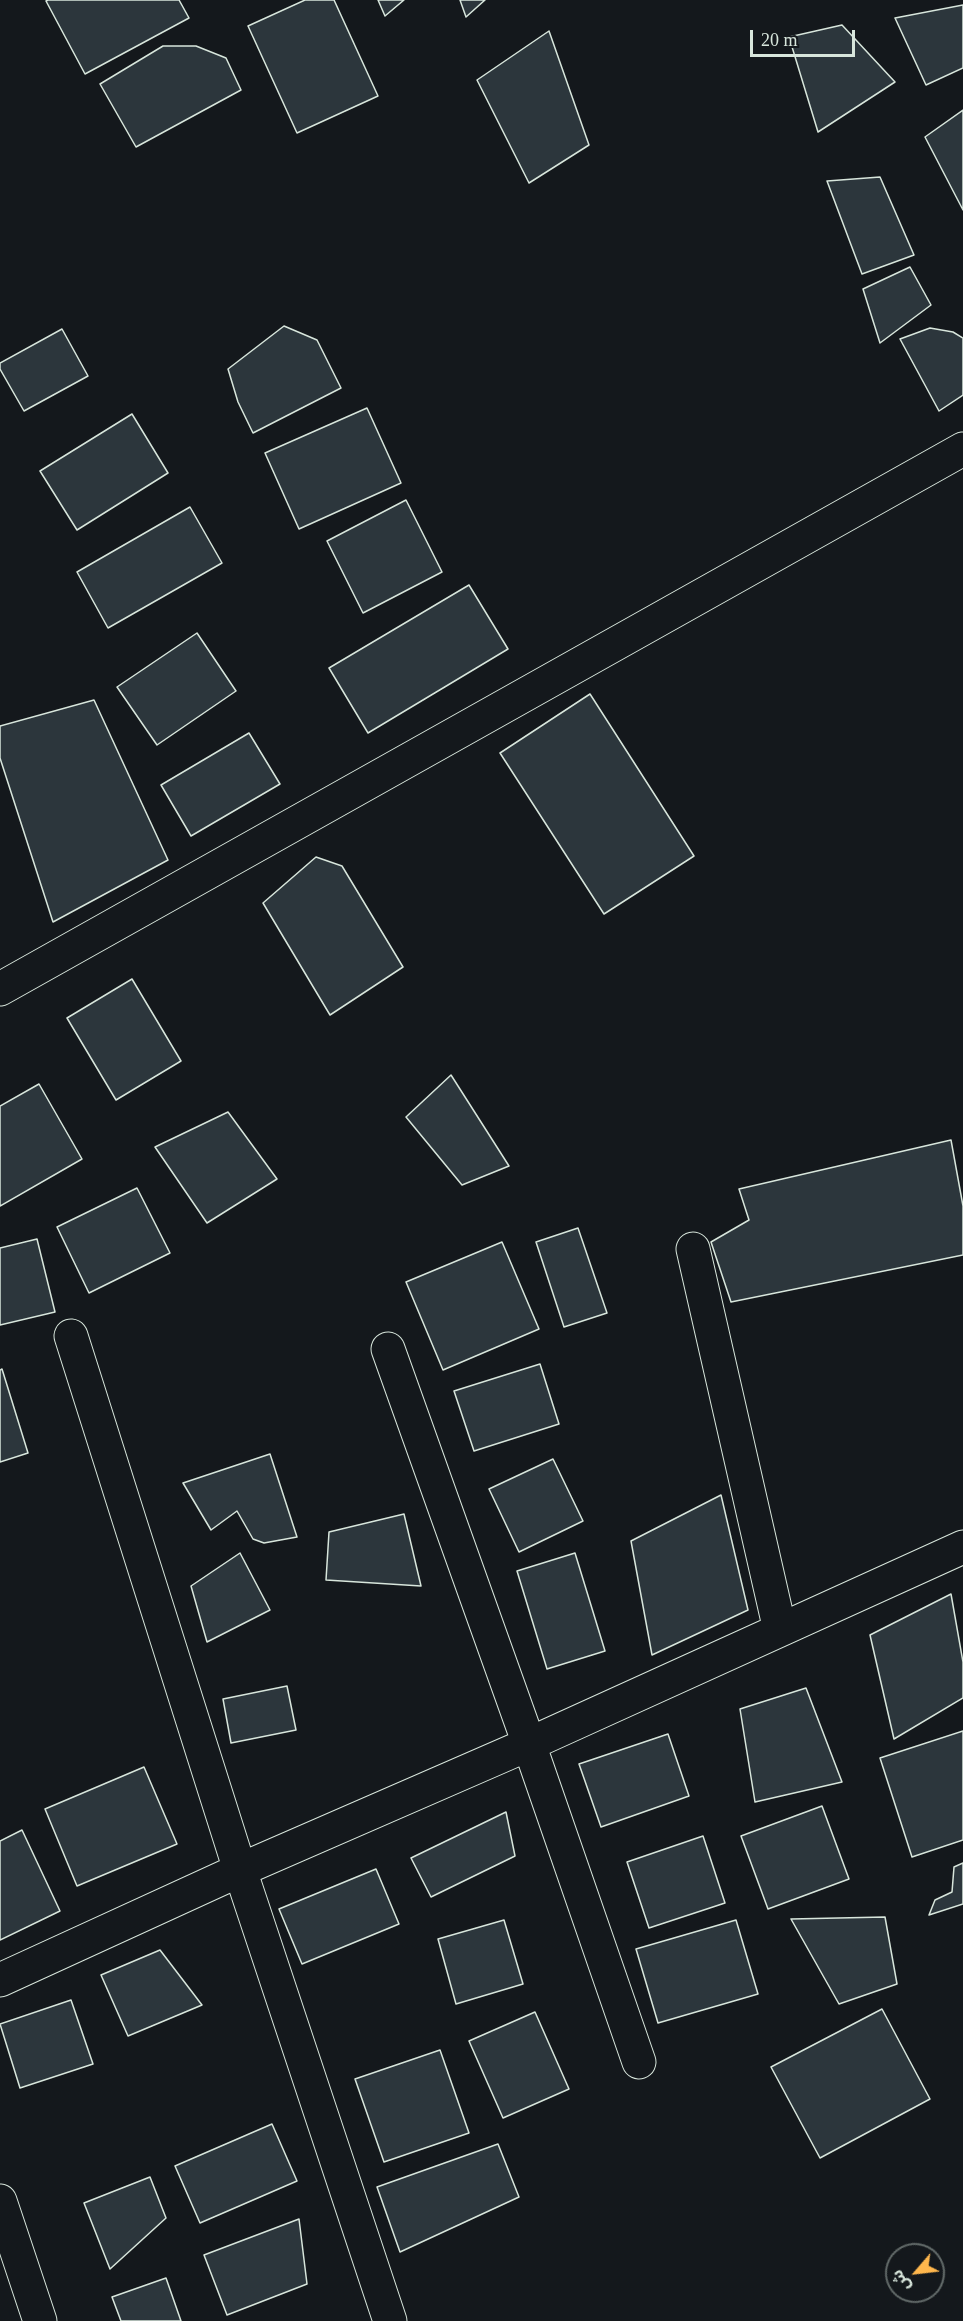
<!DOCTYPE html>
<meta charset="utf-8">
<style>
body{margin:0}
#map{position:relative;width:963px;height:2321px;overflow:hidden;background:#14181c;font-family:"Times New Roman","Noto Sans Arabic",serif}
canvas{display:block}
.north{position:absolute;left:885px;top:2243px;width:60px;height:60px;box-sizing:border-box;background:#14181c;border:2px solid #626a69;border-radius:50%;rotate:242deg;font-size:16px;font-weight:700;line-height:24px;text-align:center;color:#d8e6dc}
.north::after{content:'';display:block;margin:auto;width:21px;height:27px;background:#ffb74d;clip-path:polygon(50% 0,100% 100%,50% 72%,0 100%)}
.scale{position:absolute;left:750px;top:30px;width:105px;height:27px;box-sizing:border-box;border:3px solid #d8e6dc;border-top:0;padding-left:8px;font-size:18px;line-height:21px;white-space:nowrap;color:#d8e6dc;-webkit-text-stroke:4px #14181c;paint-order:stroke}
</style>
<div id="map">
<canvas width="963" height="2321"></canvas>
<div class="north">ش</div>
<div class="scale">20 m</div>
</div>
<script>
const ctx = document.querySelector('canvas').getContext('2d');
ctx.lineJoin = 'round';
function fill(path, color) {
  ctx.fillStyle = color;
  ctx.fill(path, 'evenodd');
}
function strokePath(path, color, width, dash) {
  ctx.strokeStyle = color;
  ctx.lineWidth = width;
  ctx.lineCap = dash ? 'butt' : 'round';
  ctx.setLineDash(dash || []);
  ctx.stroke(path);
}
const building = new Path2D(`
 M 48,0 L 179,0 L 189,18 L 85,74 L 46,1 Z
 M 305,0 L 334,0 L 378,96 L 297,133 L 248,26 Z
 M 378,0 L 404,0 L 385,16 Z
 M 460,0 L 485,0 L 466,17 Z
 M 963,5 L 963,68 L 926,85 L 895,18 Z
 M 842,25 L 895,82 L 818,132 L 789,37 Z
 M 549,31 L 589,145 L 529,183 L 477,80 Z
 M 163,46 L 196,46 L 226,58 L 241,90 L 136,147 L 100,84 Z
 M 963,110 L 963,210 L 925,137 Z
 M 880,177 L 914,255 L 862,274 L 827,181 Z
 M 910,267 L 931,305 L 880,343 L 863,289 Z
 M 284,326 L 317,340 L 341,388 L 253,433 L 238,402 L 228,369 Z
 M 930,328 L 953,332 L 963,338 L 963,395 L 939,411 L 900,339 Z
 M 62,329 L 88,376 L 24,411 L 0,369 L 0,363 Z
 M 367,408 L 401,483 L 299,529 L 265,453 Z
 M 132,414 L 168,473 L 77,530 L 40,471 Z
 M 406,500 L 442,572 L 363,613 L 327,541 Z
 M 190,507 L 222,563 L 108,628 L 77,572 Z
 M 469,585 L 508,649 L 368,733 L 329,668 Z
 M 197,633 L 236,691 L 157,745 L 117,687 Z
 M 590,694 L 694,856 L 604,914 L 500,753 Z
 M 94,700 L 168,860 L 53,922 L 0,758 L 0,726 Z
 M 249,733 L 280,784 L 191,836 L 161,785 Z
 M 316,857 L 342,866 L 403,967 L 330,1015 L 263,903 Z
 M 132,979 L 181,1061 L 116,1100 L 67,1018 Z
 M 451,1075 L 509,1166 L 462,1185 L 406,1117 Z
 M 39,1084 L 82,1159 L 0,1206 L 0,1106 Z
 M 228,1112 L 277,1179 L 207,1223 L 155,1147 Z
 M 951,1140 L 963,1206 L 963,1255 L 731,1302 L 711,1242 L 749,1220 L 739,1189 Z
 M 137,1188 L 170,1253 L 89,1293 L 57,1227 Z
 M 578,1228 L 607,1313 L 564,1327 L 536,1242 Z
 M 37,1239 L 55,1312 L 0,1325 L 0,1248 Z
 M 502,1242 L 539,1329 L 443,1370 L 406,1282 Z
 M 540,1364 L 559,1424 L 474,1451 L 454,1391 Z
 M 2,1369 L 28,1453 L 0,1462 L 0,1370 Z
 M 270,1454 L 297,1537 L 264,1543 L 253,1539 L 237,1511 L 211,1530 L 183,1483 Z
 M 553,1459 L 583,1521 L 519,1552 L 489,1489 Z
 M 721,1495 L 748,1610 L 652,1655 L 631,1541 Z
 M 404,1514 L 421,1586 L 326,1580 L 329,1532 Z
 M 240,1553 L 270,1610 L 207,1642 L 191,1586 Z
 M 575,1553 L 605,1651 L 547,1669 L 517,1571 Z
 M 951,1594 L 963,1662 L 963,1698 L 894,1739 L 870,1635 Z
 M 287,1686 L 296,1730 L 231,1743 L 223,1699 Z
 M 806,1688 L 842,1782 L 755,1802 L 740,1709 Z
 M 963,1731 L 963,1840 L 912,1857 L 880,1758 Z
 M 668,1734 L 689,1796 L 601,1827 L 579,1764 Z
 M 144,1767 L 177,1844 L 77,1886 L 45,1809 Z
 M 822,1806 L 849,1879 L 768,1909 L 741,1836 Z
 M 506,1812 L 515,1856 L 431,1897 L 411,1858 Z
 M 22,1830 L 60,1911 L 0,1940 L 0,1841 Z
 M 703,1836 L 725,1903 L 649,1928 L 627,1862 Z
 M 963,1863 L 963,1904 L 929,1915 L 935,1900 L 952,1892 L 954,1867 Z
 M 376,1869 L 399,1924 L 302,1964 L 279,1909 Z
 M 885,1917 L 897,1984 L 839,2004 L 791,1919 Z
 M 504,1920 L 523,1984 L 456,2004 L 438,1939 Z
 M 736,1920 L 758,1994 L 658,2023 L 636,1949 Z
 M 160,1950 L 202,2005 L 128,2036 L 101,1975 Z
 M 71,2000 L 93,2064 L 20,2088 L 0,2024 Z
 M 882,2009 L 930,2099 L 820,2158 L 771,2067 Z
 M 535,2012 L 569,2089 L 503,2118 L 469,2041 Z
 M 440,2050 L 469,2133 L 384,2162 L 355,2079 Z
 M 272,2124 L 297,2181 L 200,2223 L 175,2166 Z
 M 498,2144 L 519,2197 L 400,2252 L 377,2187 Z
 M 150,2177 L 166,2218 L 110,2269 L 84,2203 Z
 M 299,2219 L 307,2284 L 227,2315 L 204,2255 Z
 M 166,2278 L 181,2321 L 121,2321 L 112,2297 Z`);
fill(building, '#2c363c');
strokePath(building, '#d8e6dc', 1.5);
const minor = new Path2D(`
 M 0,989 L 963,449
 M 693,1249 L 780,1630
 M 71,1336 L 240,1870 L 390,2321
 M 388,1349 L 529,1744 L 639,2062
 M 0,1980 L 240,1870 L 529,1744 L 963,1547
 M 0,2201 L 40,2321`);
strokePath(minor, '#d8e6dc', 35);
strokePath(minor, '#14181c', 33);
</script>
